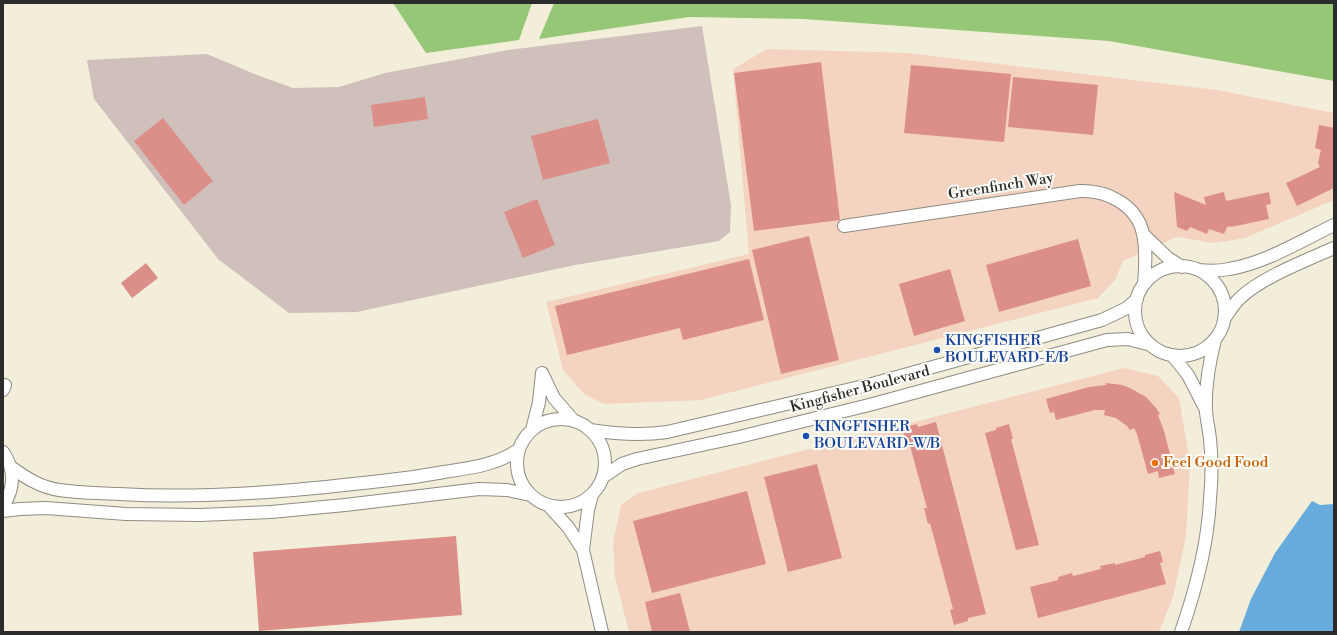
<!DOCTYPE html>
<style>
body{margin:0}
#map{position:relative;width:1337px;height:635px;overflow:hidden;background:#f3eeda;font-family:"Libre Bodoni",serif}
canvas{display:block}
.frame{position:absolute;inset:0;border:4px solid #2b2b2b;pointer-events:none}
</style>
<div id="map">
<canvas width="1337" height="635"></canvas>
<div class="frame"></div>
</div>
<script>
const ctx = document.querySelector('canvas').getContext('2d');
ctx.lineJoin = 'round';
function fill(path, color) {
  ctx.fillStyle = color;
  ctx.fill(path, 'evenodd');
}
function strokePath(path, color, width, dash) {
  ctx.strokeStyle = color;
  ctx.lineWidth = width;
  ctx.lineCap = dash ? 'butt' : 'round';
  ctx.setLineDash(dash || []);
  ctx.stroke(path);
}
function label(font, color, halo, rows, align = 'center') {
  ctx.font = font + ' "Libre Bodoni",serif';
  ctx.lineWidth = 4;
  ctx.setLineDash([]);
  ctx.textBaseline = 'middle';
  ctx.strokeStyle = halo;
  ctx.fillStyle = color;
  for (const [text, x, y, turn = 0] of rows) {
    ctx.save();
    ctx.translate(x, y);
    ctx.rotate((+turn || 0) * Math.PI / 180);
    ctx.textAlign = isNaN(turn) ? turn : align;
    if (halo) ctx.strokeText(text, 0, 0);
    ctx.fillText(text, 0, 0);
    ctx.restore();
  }
}
fill(new Path2D(`
 M 767,49 L 908,53 L 1217,90 L 1334,113 L 1334,200 L 1245,238 L 1214,243 L 1177,237 L 1123,261 L 1115,280 L 1098,298 L 701,400 L 604,404 L 584,394 L 563,370 L 546,302 L 749,254 L 733,69 Z
 M 1124,368 L 1158,376 L 1179,398 L 1190,463 L 1186,536 L 1173,597 L 1159,632 L 629,632 L 615,577 L 613,542 L 621,505 L 638,493 Z`), '#f4d3c1');
fill(new Path2D(`
 M 702,26 L 731,205 L 730,232 L 719,241 L 575,265 L 357,312 L 289,313 L 218,259 L 94,99 L 87,60 L 207,54 L 257,75 L 293,88 L 339,87 L 385,73 L 508,50 Z`), '#d0c0bc');
fill(new Path2D(`
 M 393,3 L 532,3 L 519,40 L 426,53 Z
 M 554,3 L 1334,3 L 1334,81 L 1109,41 L 804,19 L 689,17 L 539,39 Z`), '#96c777');
fill(new Path2D(`
 M 1312,501 L 1320,505 L 1334,504 L 1334,632 L 1239,632 L 1251,599 L 1275,553 Z`), '#67abdc');
fill(new Path2D(`
 M 821,62 L 840,220 L 754,231 L 734,73 Z
 M 911,65 L 1011,74 L 1004,142 L 904,133 Z
 M 1013,77 L 1098,85 L 1093,135 L 1008,127 Z
 M 425,97 L 428,119 L 374,127 L 371,105 Z
 M 163,118 L 213,181 L 184,205 L 134,141 Z
 M 598,119 L 610,163 L 543,180 L 531,136 Z
 M 1319,125 L 1334,128 L 1334,188 L 1297,206 L 1286,183 L 1320,167 L 1318,163 L 1321,150 L 1315,148 Z
 M 1174,192 L 1206,205 L 1204,197 L 1224,192 L 1226,201 L 1269,192 L 1271,204 L 1266,205 L 1269,219 L 1231,227 L 1231,226 L 1227,227 L 1224,234 L 1209,229 L 1207,234 L 1190,227 L 1187,231 L 1177,227 Z
 M 537,199 L 555,245 L 523,258 L 504,212 Z
 M 809,236 L 839,360 L 781,374 L 752,250 Z
 M 1078,239 L 1091,286 L 999,312 L 986,265 Z
 M 749,259 L 764,320 L 683,340 L 680,328 L 567,355 L 555,306 Z
 M 146,263 L 158,278 L 132,298 L 121,283 Z
 M 950,269 L 965,321 L 914,336 L 899,284 Z
 M 1106,383 L 1122,385 L 1130,388 L 1146,397 L 1156,408 L 1160,414 L 1158,415 L 1164,431 L 1175,474 L 1159,478 L 1158,471 L 1148,474 L 1137,434 L 1134,428 L 1130,430 L 1127,426 L 1116,418 L 1104,415 L 1105,410 L 1095,410 L 1056,420 L 1054,412 L 1050,413 L 1046,399 L 1089,387 L 1106,385 Z
 M 936,422 L 986,614 L 968,618 L 968,621 L 954,625 L 950,610 L 953,609 L 930,523 L 928,524 L 924,508 L 927,508 L 909,442 L 906,443 L 902,428 L 917,424 L 918,427 Z
 M 1009,424 L 1013,439 L 1011,439 L 1039,545 L 1016,550 L 985,433 L 996,430 L 996,428 Z
 M 817,464 L 842,558 L 788,572 L 764,477 Z
 M 747,491 L 766,564 L 652,593 L 633,521 Z
 M 456,536 L 462,615 L 259,631 L 253,552 Z
 M 1160,551 L 1163,562 L 1160,563 L 1166,584 L 1038,618 L 1030,587 L 1058,580 L 1058,577 L 1072,573 L 1073,576 L 1101,569 L 1100,566 L 1115,563 L 1115,565 L 1145,557 L 1145,555 Z
 M 680,593 L 690,632 L 652,632 L 645,602 Z`), '#dc8e88');
const street = new Path2D(`
 M 844,226 L 1080,191 C 1107,190 1137,205 1143,234 C 1147,250 1145,268 1144,284
 M 1143,234 L 1168,258 L 1182,267
 M1135 311a45 45 0 1 1 90 0a45 45 0 1 1-90 0Z
 M 1199,270 C 1209,271 1219,271 1229,269 C 1265,263 1301,241 1334,225
 M 1224,319 C 1229,312 1233,305 1239,299 C 1260,278 1307,260 1334,248
 M 1172,355 L 1188,375 L 1206,410
 M 3,390 L 5,385
 M517 463a44 44 0 1 1 88 0a44 44 0 1 1-88 0Z
 M 532,430 L 539,402 L 542,373 L 554,398 L 574,421
 M 590,430 C 616,434 641,436 667,432 L 868,385 L 1102,320 L 1127,308 L 1137,299
 M 3,452 C 15,469 15,488 3,506
 M 11,467 C 26,478 40,487 59,490 C 79,493 99,493 119,494 C 207,499 294,491 381,481 C 402,479 423,476 444,472 C 471,468 496,465 518,450
 M 603,477 L 622,464 L 637,459 L 739,437 L 873,404 L 1107,340 L 1128,339 L 1151,345
 M 548,505 L 568,527 L 583,550 L 602,632
 M 3,511 L 20,509 L 46,508 L 126,514 L 200,515 L 271,512 L 345,505 L 479,489 L 507,490 L 530,495
 M 583,550 L 588,510 L 592,495
 M 1181,632 C 1196,589 1208,545 1210,499 C 1212,479 1212,458 1210,439 C 1209,430 1207,421 1206,412 C 1205,388 1209,363 1215,340`);
strokePath(street, '#8f8c82', 14);
strokePath(street, '#fff', 12);
for (const [x, y, r, color] of [
 [937,350,4,"#1a4fb4"],
 [806,436,4,"#1a4fb4"],
 [1155,463,4,"#e8710a"]
]) {
  const dot = new Path2D();
  dot.arc(x, y, r, 0, 2 * Math.PI);
  ctx.fillStyle = color;
  ctx.fill(dot);
  strokePath(dot, '#fdfcf7', 1.5);
}
label('15px', '#2b2b2b', '#fdfcf7', [
 ["Greenfinch Way",1001,187,-9],
 ["Kingfisher Boulevard",860,390,-15]
]);
label('15px', '#164399', '#fdfcf7', [
 ["KINGFISHER",945,341],
 ["BOULEVARD-E/B",945,358],
 ["KINGFISHER",814,427],
 ["BOULEVARD-W/B",814,444]
], 'left');
label('15px', '#c56008', '#fdfcf7', [
 ["Feel Good Food",1163,463]
], 'left');
</script>
